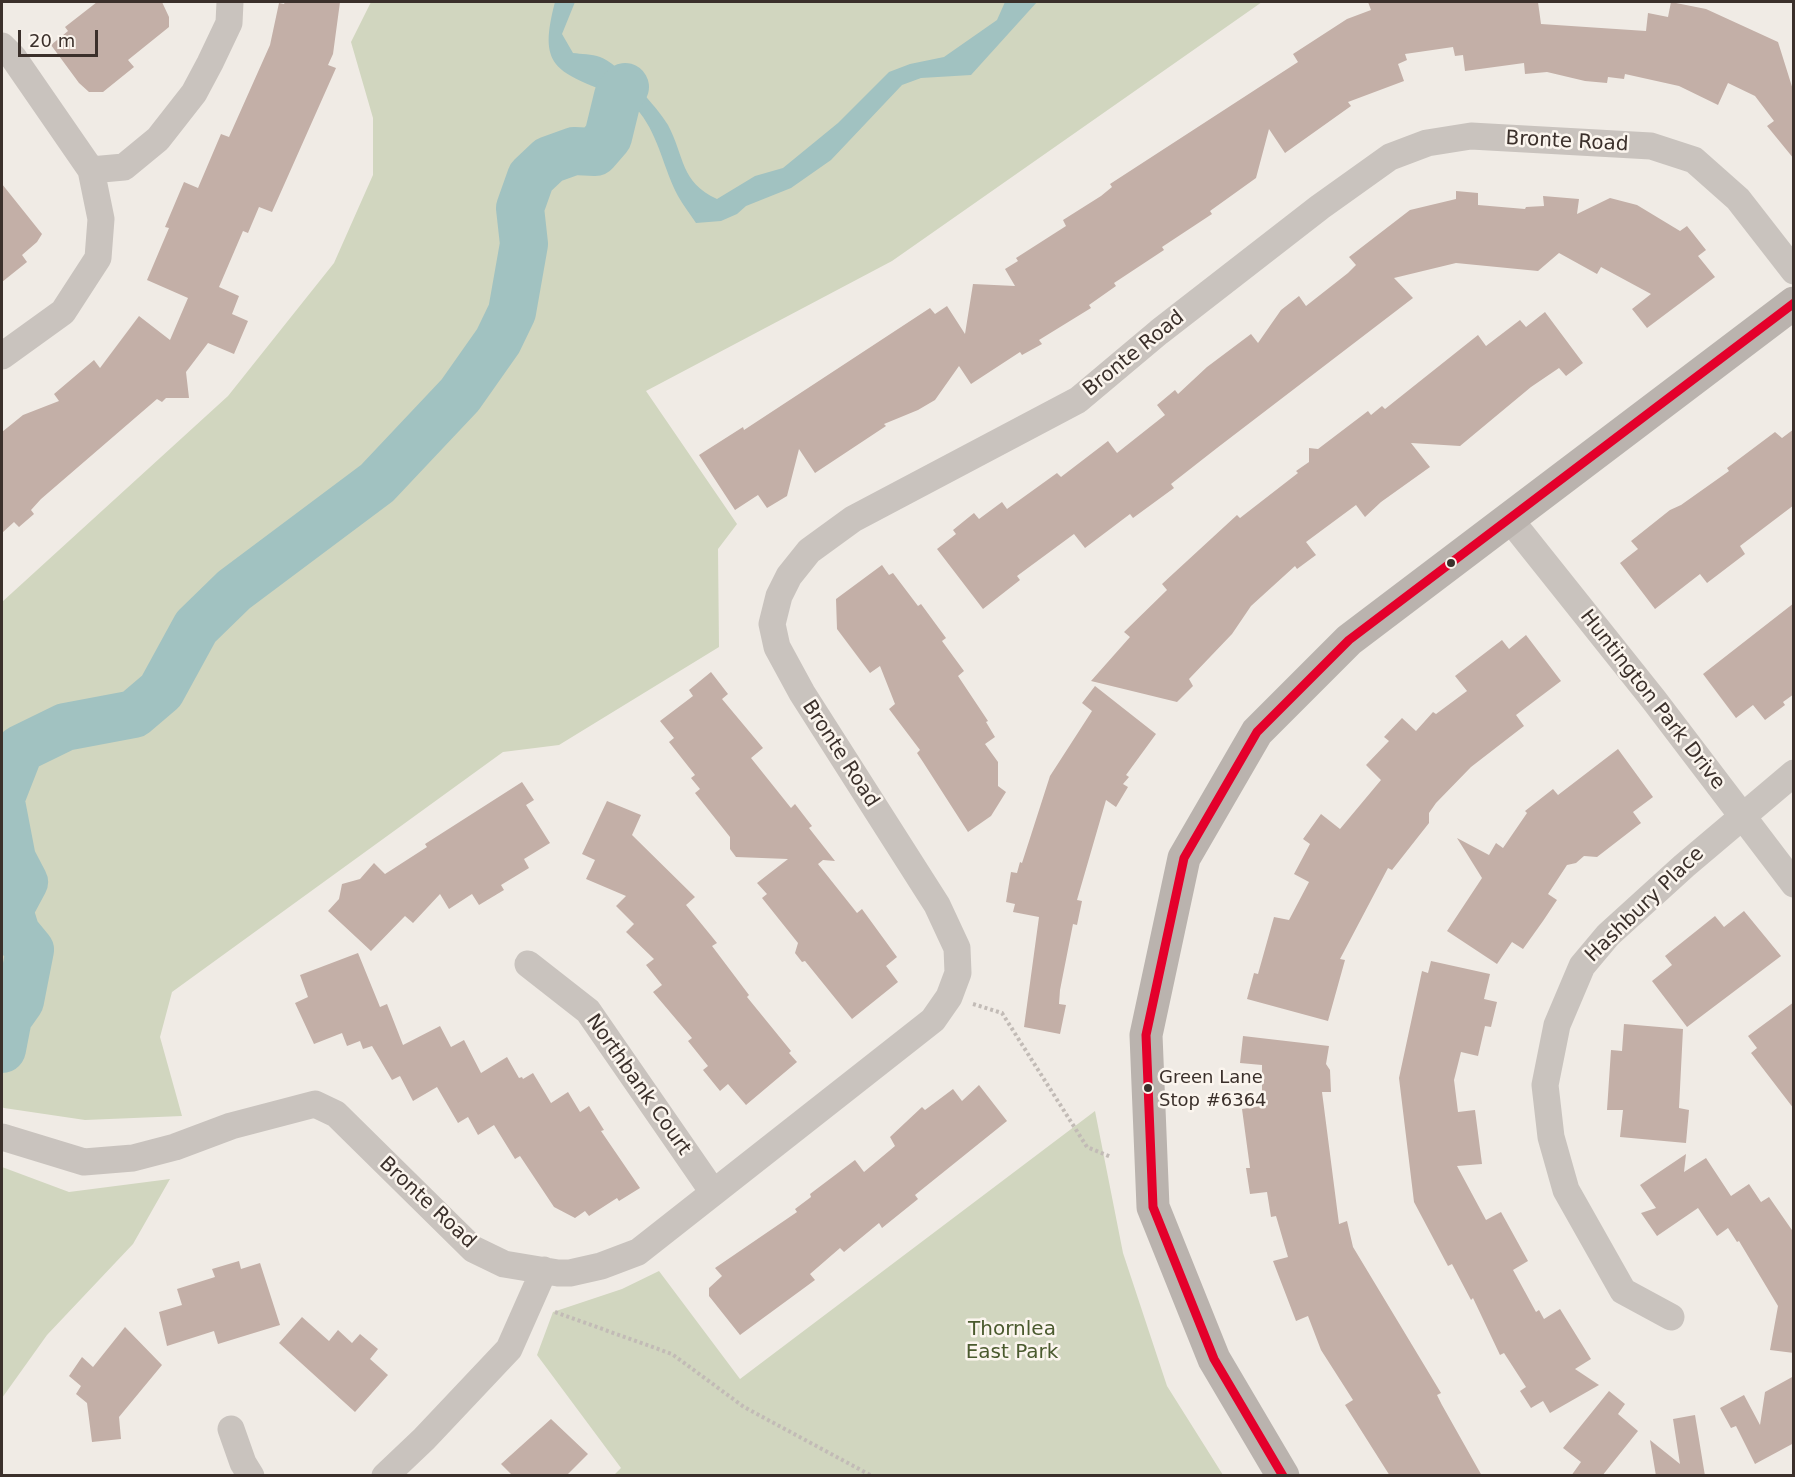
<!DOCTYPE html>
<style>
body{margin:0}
#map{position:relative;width:1795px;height:1477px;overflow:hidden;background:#f0ebe5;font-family:"DejaVu Sans",sans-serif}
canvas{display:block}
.frame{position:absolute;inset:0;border:3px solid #3b302b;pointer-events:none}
.scale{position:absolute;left:18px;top:30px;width:80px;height:27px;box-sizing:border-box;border:3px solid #3b302b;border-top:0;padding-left:8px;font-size:18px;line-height:21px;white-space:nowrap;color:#3b302b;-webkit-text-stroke:4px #fbf5ee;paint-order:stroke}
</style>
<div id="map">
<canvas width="1795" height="1477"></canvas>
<div class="frame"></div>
<div class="scale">20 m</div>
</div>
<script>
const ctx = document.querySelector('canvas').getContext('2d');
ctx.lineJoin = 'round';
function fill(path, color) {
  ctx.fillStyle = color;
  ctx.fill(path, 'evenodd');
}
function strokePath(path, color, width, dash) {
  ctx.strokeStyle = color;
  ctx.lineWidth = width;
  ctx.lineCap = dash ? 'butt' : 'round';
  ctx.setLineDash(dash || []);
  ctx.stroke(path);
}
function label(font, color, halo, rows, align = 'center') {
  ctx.font = font + ' "DejaVu Sans",sans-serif';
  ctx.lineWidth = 5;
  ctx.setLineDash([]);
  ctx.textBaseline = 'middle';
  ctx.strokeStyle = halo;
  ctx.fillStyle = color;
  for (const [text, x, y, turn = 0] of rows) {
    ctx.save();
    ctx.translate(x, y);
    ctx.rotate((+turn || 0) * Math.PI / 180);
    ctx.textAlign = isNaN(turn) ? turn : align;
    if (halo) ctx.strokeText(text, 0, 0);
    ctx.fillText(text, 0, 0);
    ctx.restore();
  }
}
fill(new Path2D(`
 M 371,2 L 1262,2 L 892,261 L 646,391 L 737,524 L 718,549 L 719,647 L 559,745 L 503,752 L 172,992 L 160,1037 L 182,1116 L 85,1120 L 4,1108 L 2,1107 L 2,602 L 228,396 L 334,263 L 373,175 L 373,118 L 351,42 Z
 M 1095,1111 L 1123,1253 L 1167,1386 L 1223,1475 L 614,1475 L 621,1468 L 537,1355 L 553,1312 L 622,1289 L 659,1271 L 740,1379 Z
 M 2,1167 L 69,1192 L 170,1179 L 133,1244 L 47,1335 L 2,1398 Z`), '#d1d6bf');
fill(new Path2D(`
 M 555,2 L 575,2 L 562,34 L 573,53 C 581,54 592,54 600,57 C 617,62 659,109 668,125 C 685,157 680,182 717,199 L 755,176 L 783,168 L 838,123 L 889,72 L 910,64 L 944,57 L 997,20 L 1005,2 L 1037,2 L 971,75 L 921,78 L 902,85 L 831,160 L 791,188 L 746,206 L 737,214 L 721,221 L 696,223 C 690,214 683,205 678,196 C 664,170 659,137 640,113 C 634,104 620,97 610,93 C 555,71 538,66 555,2 Z`), '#a1c2c1');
strokePath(new Path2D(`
 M 2,795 L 20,749 L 65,727 L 134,714 L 161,691 L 196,627 L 234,590 L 377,483 L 460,395 L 498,341 L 512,312 L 524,244 L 520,208 L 531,177 L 549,160 L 574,151 L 595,152 L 608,137 L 618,96 L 625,87
 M 2,807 L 12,859 L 24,882 L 9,910 L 16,933 L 30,950 L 20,1001 L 8,1018 L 2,1049`), '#a1c2c1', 48);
fill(new Path2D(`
 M 97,2 L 162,2 L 169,17 L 169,27 L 128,60 L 134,67 L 103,92 L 89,92 L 79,83 L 51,45 L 68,31 L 65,27 Z
 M 285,2 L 340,2 L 333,54 L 328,65 L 336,68 L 272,212 L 259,207 L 248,233 L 243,231 L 219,287 L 239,296 L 232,314 L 248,321 L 234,354 L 208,343 L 186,372 L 189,398 L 166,398 L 162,402 L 157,399 L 41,499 L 31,510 L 34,514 L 19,527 L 14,522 L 2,533 L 2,432 L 23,415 L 59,401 L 54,394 L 94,360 L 100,368 L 139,316 L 170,340 L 188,298 L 147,280 L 169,228 L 165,227 L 184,182 L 198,188 L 221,134 L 229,137 L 270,45 L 279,3 L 284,4 Z
 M 1368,2 L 1538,2 L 1541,24 L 1646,31 L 1648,13 L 1668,17 L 1671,2 L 1706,9 L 1778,42 L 1794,93 L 1794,159 L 1767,126 L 1774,121 L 1755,96 L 1728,83 L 1718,105 L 1679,86 L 1625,74 L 1624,79 L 1608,77 L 1607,83 L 1585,81 L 1547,72 L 1525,74 L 1524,63 L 1465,71 L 1463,55 L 1455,56 L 1453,47 L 1405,54 L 1407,60 L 1398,64 L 1404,81 L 1348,102 L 1351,106 L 1285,153 L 1269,129 L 1256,178 L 1210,211 L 1212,214 L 1162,247 L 1164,250 L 1114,283 L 1116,286 L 1089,305 L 1091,308 L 1039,340 L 1042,344 L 1022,355 L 1020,352 L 971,384 L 959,366 L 935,400 L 918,410 L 884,424 L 886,426 L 815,473 L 799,449 L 787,496 L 767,508 L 758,495 L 735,510 L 699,455 L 743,427 L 744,430 L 930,308 L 935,314 L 947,306 L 965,334 L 973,284 L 1015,286 L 1005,269 L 1018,261 L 1016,258 L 1066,226 L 1063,220 L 1101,196 L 1112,187 L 1110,184 L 1298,62 L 1293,54 L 1347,19 L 1371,10 Z
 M 2,184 L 42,234 L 37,242 L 22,255 L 27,262 L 2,282 Z
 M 1456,191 L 1478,193 L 1478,205 L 1525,209 L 1526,207 L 1544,206 L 1543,196 L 1579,199 L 1577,214 L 1610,198 L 1637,205 L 1680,231 L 1687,226 L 1706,250 L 1698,256 L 1715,277 L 1647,328 L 1632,309 L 1651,294 L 1601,267 L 1597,274 L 1559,253 L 1538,271 L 1456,263 L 1394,278 L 1413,298 L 1217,448 L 1171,484 L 1174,488 L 1133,518 L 1130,514 L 1085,548 L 1074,534 L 1017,576 L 1020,580 L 983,609 L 937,549 L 956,534 L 953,530 L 974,513 L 979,519 L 1002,502 L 1007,509 L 1057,473 L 1061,477 L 1108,441 L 1117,453 L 1165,415 L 1157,405 L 1175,390 L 1178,394 L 1207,367 L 1251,334 L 1258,343 L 1281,310 L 1299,296 L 1306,306 L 1348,273 L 1356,265 L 1349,257 L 1410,210 L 1456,199 Z
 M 1545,312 L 1583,363 L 1566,376 L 1559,368 L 1531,387 L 1460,446 L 1411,443 L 1430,467 L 1381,502 L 1365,517 L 1356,505 L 1306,542 L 1316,555 L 1297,569 L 1295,566 L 1251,606 L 1232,634 L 1189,679 L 1193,686 L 1177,702 L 1091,681 L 1130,637 L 1124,632 L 1167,590 L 1162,584 L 1237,515 L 1240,518 L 1298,473 L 1296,471 L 1309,462 L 1309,448 L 1318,449 L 1368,411 L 1371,415 L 1382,406 L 1385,409 L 1478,335 L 1486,346 L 1520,320 L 1526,327 Z
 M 1794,429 L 1794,505 L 1740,546 L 1745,554 L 1707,583 L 1700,574 L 1655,609 L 1620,563 L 1638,549 L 1631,541 L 1670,510 L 1681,505 L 1729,471 L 1727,468 L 1775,432 L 1782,438 Z
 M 882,565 L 889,575 L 893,573 L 918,606 L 921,604 L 946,638 L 942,641 L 964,671 L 958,676 L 988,721 L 986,722 L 995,737 L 985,744 L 998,762 L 998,786 L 1006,792 L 991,816 L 968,832 L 923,762 L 917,753 L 920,750 L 889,709 L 895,704 L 880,666 L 870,673 L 837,629 L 836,599 Z
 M 1794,603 L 1794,694 L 1783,702 L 1785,705 L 1765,720 L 1753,705 L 1736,718 L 1703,674 Z
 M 1526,635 L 1561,681 L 1516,715 L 1524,726 L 1471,767 L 1436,803 L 1429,813 L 1429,823 L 1392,870 L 1388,868 L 1340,959 L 1345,960 L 1328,1021 L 1247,999 L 1254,973 L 1258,974 L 1274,917 L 1289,920 L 1309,882 L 1294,874 L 1310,844 L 1303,839 L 1321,814 L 1340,829 L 1381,780 L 1366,765 L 1389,741 L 1384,737 L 1402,718 L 1416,731 L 1433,712 L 1436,714 L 1467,691 L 1455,676 L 1502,640 L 1509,649 Z
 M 711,672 L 728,694 L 722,699 L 763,748 L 751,758 L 791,808 L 795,804 L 812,826 L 809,828 L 835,861 L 823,860 L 818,864 L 857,913 L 862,909 L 897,957 L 886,966 L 898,982 L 852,1019 L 805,961 L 802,962 L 795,953 L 798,943 L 762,898 L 767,894 L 757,883 L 788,859 L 736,857 L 730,849 L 730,837 L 695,793 L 700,789 L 691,778 L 695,775 L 669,742 L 674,738 L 660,721 L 693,696 L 689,690 Z
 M 1095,686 L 1156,734 L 1126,775 L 1129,777 L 1123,784 L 1128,787 L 1116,807 L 1106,800 L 1077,900 L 1082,901 L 1077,925 L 1073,924 L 1060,990 L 1059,1004 L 1066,1005 L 1060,1034 L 1024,1027 L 1039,917 L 1013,912 L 1015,904 L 1006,902 L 1011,872 L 1017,873 L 1020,862 L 1022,863 L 1050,776 L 1092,711 L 1082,703 Z
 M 1618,749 L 1653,797 L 1633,812 L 1641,823 L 1597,857 L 1584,856 L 1576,863 L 1567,865 L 1548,894 L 1557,900 L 1543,921 L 1523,949 L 1512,942 L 1497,964 L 1447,931 L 1482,878 L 1457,838 L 1489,855 L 1496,843 L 1503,848 L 1527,813 L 1525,811 L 1553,789 L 1558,795 Z
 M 522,782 L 534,800 L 526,805 L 550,843 L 524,859 L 529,868 L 501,885 L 504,890 L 479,905 L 472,894 L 449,909 L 440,894 L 413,923 L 405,916 L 371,951 L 328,911 L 339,899 L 342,884 L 360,879 L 374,863 L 385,874 L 427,847 L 425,844 Z
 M 607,801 L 641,815 L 632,835 L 695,897 L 686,905 L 717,943 L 712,946 L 749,995 L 747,997 L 791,1051 L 789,1053 L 797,1062 L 746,1105 L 728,1084 L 720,1091 L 703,1070 L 708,1066 L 688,1041 L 692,1038 L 653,992 L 662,985 L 646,965 L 654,959 L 626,932 L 634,924 L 616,906 L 626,896 L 586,879 L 595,860 L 582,854 Z
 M 1744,911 L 1781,956 L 1687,1027 L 1652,981 L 1672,965 L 1665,956 L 1715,916 L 1724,927 Z
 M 358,953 L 380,1007 L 387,1004 L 403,1045 L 440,1026 L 451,1047 L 464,1040 L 481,1073 L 507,1057 L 519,1078 L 522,1077 L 523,1079 L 533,1073 L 551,1103 L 568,1092 L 580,1112 L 589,1106 L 604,1130 L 601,1131 L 640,1188 L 619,1201 L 617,1198 L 589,1216 L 585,1211 L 575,1218 L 554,1207 L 520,1156 L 515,1159 L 494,1125 L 478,1135 L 468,1117 L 458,1123 L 437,1087 L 413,1101 L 400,1076 L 392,1080 L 372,1046 L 363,1049 L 360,1041 L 347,1046 L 342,1033 L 314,1044 L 295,1003 L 308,997 L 300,975 Z
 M 1431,961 L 1490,974 L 1484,999 L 1497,1002 L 1491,1027 L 1485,1026 L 1478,1056 L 1461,1052 L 1454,1080 L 1458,1112 L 1475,1110 L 1482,1164 L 1457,1166 L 1486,1220 L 1501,1212 L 1528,1261 L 1513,1270 L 1536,1312 L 1539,1310 L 1544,1319 L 1560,1309 L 1591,1359 L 1575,1369 L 1599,1385 L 1550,1413 L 1543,1401 L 1531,1408 L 1520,1391 L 1526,1387 L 1504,1353 L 1500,1355 L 1473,1298 L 1471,1300 L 1452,1264 L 1448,1266 L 1414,1202 L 1399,1078 L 1422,971 L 1428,973 Z
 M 1794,1002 L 1794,1109 L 1751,1053 L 1757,1048 L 1748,1036 Z
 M 1624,1024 L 1683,1029 L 1679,1108 L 1689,1110 L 1686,1143 L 1620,1137 L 1623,1110 L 1607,1110 L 1611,1050 L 1622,1051 Z
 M 1243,1036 L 1329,1046 L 1326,1064 L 1330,1070 L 1331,1092 L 1322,1092 L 1339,1224 L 1347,1221 L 1353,1247 L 1441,1393 L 1437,1395 L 1442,1405 L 1482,1476 L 1390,1476 L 1345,1405 L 1353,1400 L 1321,1350 L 1308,1316 L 1296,1321 L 1273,1261 L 1288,1257 L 1276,1216 L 1271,1217 L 1267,1192 L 1250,1194 L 1246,1168 L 1250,1168 L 1242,1109 L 1262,1106 L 1262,1065 L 1240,1063 Z
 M 979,1085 L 1007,1121 L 915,1195 L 918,1199 L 882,1228 L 879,1223 L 844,1252 L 840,1248 L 810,1274 L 815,1280 L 740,1335 L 709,1296 L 709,1288 L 722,1276 L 715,1268 L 797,1212 L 795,1209 L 811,1197 L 810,1194 L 855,1160 L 864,1172 L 895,1146 L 890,1137 L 922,1107 L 925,1110 L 953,1089 L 962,1101 Z
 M 1686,1154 L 1684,1172 L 1706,1158 L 1731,1196 L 1749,1184 L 1761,1202 L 1769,1197 L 1794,1233 L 1794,1353 L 1770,1350 L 1778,1306 L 1739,1241 L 1737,1242 L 1728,1228 L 1717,1236 L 1698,1208 L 1657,1236 L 1641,1213 L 1656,1208 L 1640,1185 Z
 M 239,1261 L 241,1269 L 260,1263 L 280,1325 L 218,1344 L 214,1331 L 167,1346 L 159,1312 L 182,1305 L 177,1289 L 215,1277 L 212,1269 Z
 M 302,1317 L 329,1341 L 338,1330 L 352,1343 L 360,1334 L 378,1349 L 370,1359 L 388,1375 L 355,1412 L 279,1343 Z
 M 125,1327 L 162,1365 L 119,1417 L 121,1439 L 92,1442 L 87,1403 L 76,1394 L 81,1386 L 69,1376 L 82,1357 L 93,1367 Z
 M 1794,1376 L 1794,1443 L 1755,1464 L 1736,1426 L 1731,1428 L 1720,1408 L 1744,1395 L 1760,1425 L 1765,1392 Z
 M 1609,1391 L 1625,1404 L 1618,1414 L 1638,1431 L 1602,1476 L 1571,1476 L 1581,1462 L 1563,1448 Z
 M 1695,1415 L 1705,1476 L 1656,1476 L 1650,1440 L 1680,1464 L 1673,1419 Z
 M 551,1419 L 588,1454 L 566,1476 L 513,1476 L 501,1464 Z`), '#c3afa7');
strokePath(new Path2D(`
 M 973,1004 L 1002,1013 L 1087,1147 L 1111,1157
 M 555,1312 L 672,1354 L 744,1407 L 872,1476`), '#c2bbb6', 4, [3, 3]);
strokePath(new Path2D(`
 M 2,46 L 13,57 L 91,170 L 101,219 L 98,258 L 63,312 L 2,356
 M 91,170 L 124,167 L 158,139 L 194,93 L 210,63 L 229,23 L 230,2
 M 1508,517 L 1654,700 L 1794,884
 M 528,964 L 588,1011 L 713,1192
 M 2,1137 L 84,1162 L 133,1158 L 175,1147 L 231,1126 L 315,1104 L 336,1114 L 473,1249 L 504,1264 L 558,1273 L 570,1273 L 601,1266 L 638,1252 L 933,1020 L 949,997 L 958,973 L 957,948 L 937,905 L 802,693 L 777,647 L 772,624 L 779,596 L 789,576 L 809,551 L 853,519 L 1078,400 L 1159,332 L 1320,207 L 1390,157 L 1427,143 L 1471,136 L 1651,146 L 1694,160 L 1738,199 L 1794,271
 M 1671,1317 L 1623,1291 L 1566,1190 L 1551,1137 L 1545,1085 L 1557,1025 L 1582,966 L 1608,935 L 1684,866 L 1794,773
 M 231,1429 L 243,1463 L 251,1476
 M 385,1476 L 424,1439 L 509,1349 L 544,1270`), '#c9c3be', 27);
strokePath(new Path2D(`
 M 1283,1476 L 1214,1359 L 1153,1207 L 1146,1035 L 1184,858 L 1257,732 L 1349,640 L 1794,303`), '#bab3ae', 33);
strokePath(new Path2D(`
 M 1283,1476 L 1214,1359 L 1153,1207 L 1146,1035 L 1184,858 L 1257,732 L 1349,640 L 1794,303`), '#e4002b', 9);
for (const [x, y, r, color] of [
 [1451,563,5,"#3b302b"],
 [1148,1088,5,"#3b302b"]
]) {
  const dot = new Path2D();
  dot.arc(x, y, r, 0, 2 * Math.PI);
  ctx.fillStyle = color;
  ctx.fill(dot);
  strokePath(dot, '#fbf5ee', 2);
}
label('18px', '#3b302b', '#fbf5ee', [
 ["Green Lane",1159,1078],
 ["Stop #6364",1159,1101]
], 'left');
label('20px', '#3b302b', '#fbf5ee', [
 ["Bronte Road",1567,142,3],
 ["Bronte Road",1134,354,-39],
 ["Huntington Park Drive",1652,700,52],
 ["Bronte Road",840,754,57],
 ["Hashbury Place",1645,905,-44],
 ["Northbank Court",638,1085,55],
 ["Bronte Road",427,1203,43]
]);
label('20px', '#4a5a2e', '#fbf5ee', [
 ["Thornlea",1012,1330],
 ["East Park",1012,1353]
]);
</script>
